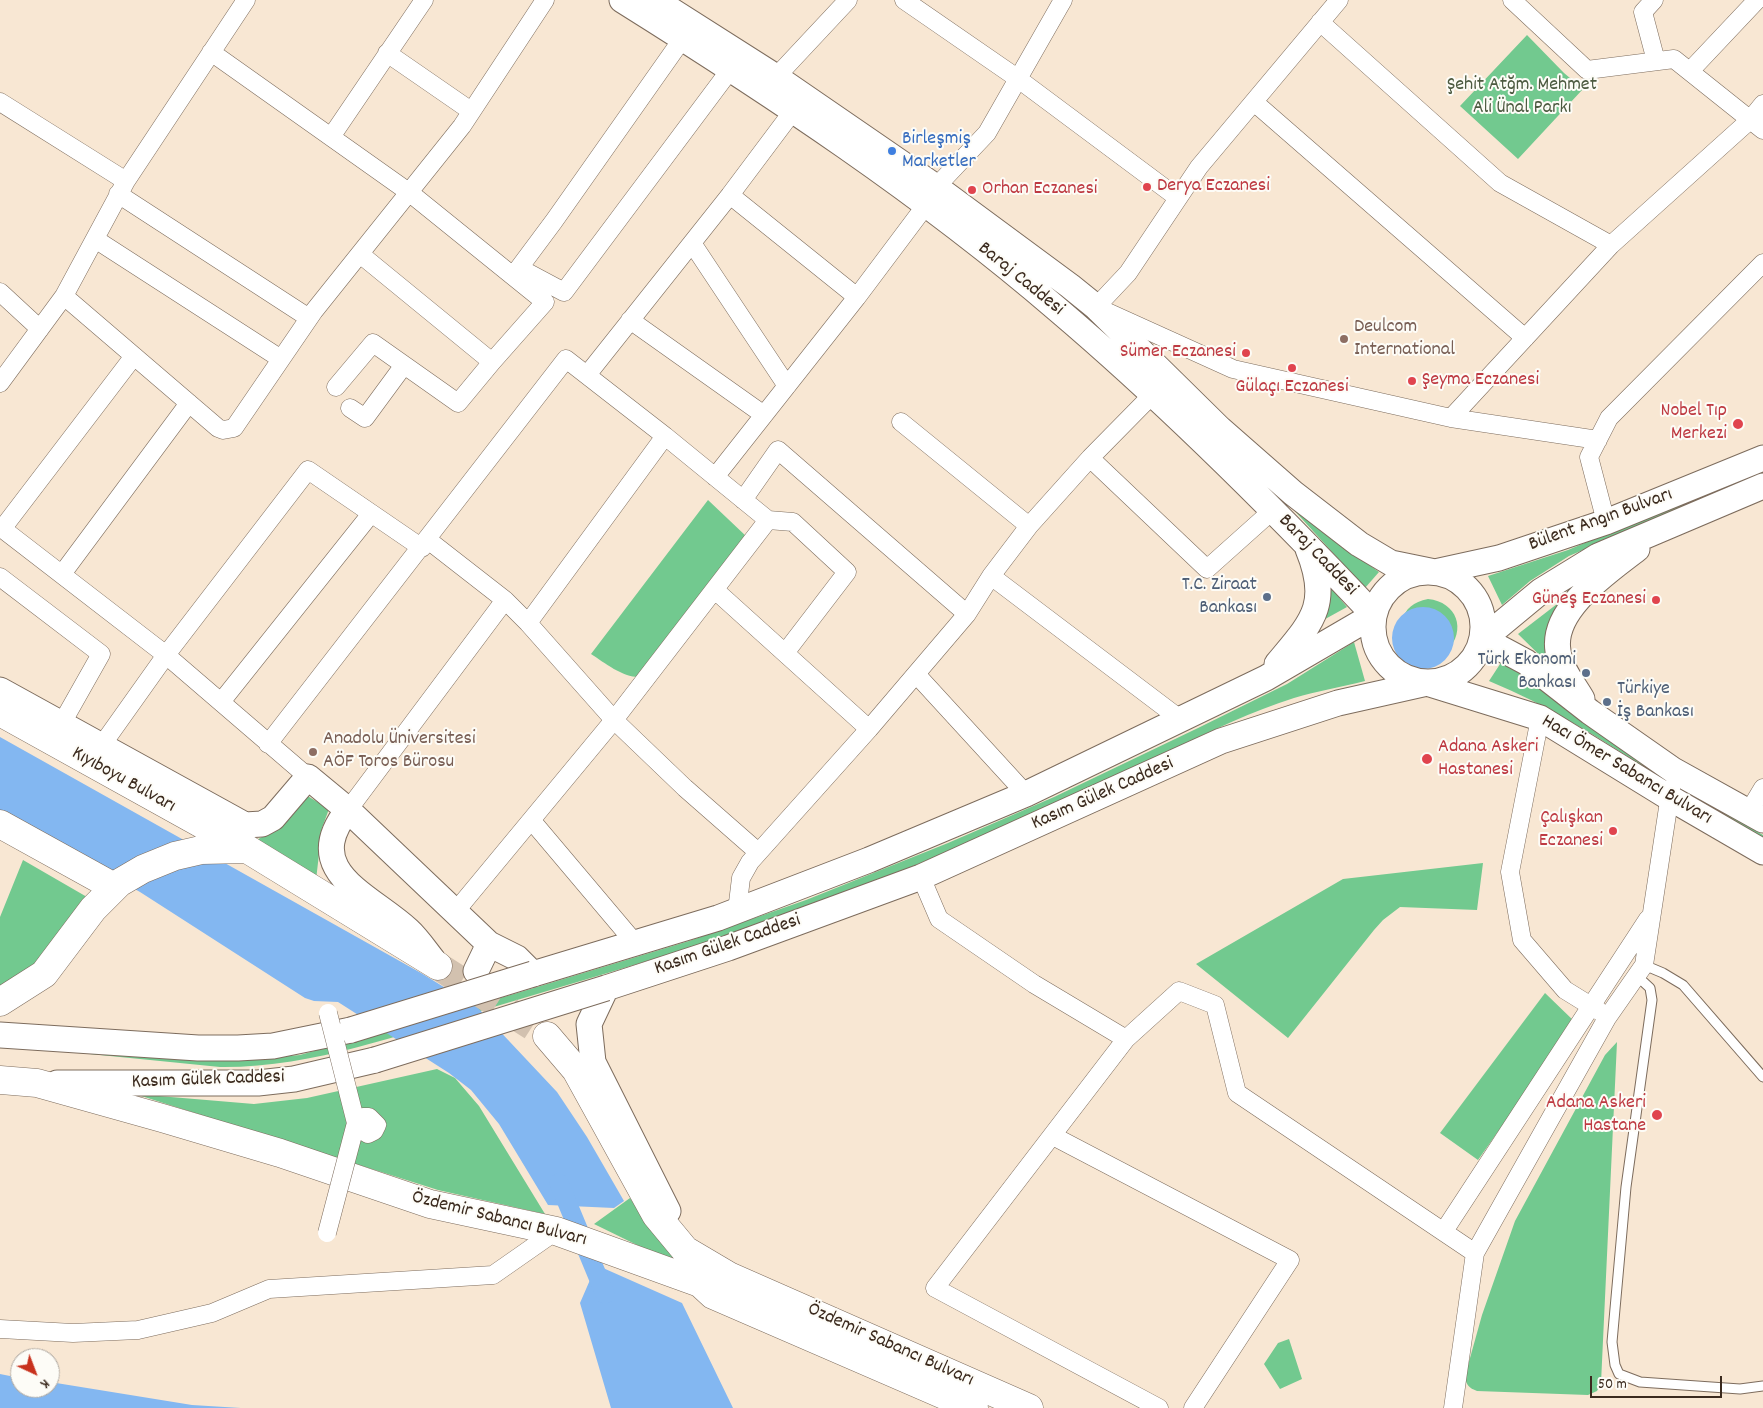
<!DOCTYPE html>
<meta charset="utf-8">
<style>
body{margin:0}
#map{position:relative;width:1763px;height:1408px;overflow:hidden;background:#f8e7d3;font-family:Dekko,sans-serif}
canvas{display:block}
.north{position:absolute;left:10px;top:1348px;width:50px;height:50px;box-sizing:border-box;background:#fdfcf7;border:1px solid #afa8a0;border-radius:50%;rotate:137deg;font-size:14px;font-weight:700;line-height:20px;text-align:center;color:#3b2a1e}
.north::after{content:'';display:block;margin:auto;width:18px;height:22px;background:#c8321e;clip-path:polygon(50% 0,100% 100%,50% 72%,0 100%)}
.scale{position:absolute;left:1590px;top:1376px;width:132px;height:22px;box-sizing:border-box;border:2px solid #3b2a1e;border-top:0;padding-left:6px;font-size:15px;line-height:18px;white-space:nowrap;color:#3b2a1e;-webkit-text-stroke:4px #fdfcf7;paint-order:stroke}
</style>
<div id="map">
<canvas width="1763" height="1408"></canvas>
<div class="north">K</div>
<div class="scale">50 m</div>
</div>
<script>
const ctx = document.querySelector('canvas').getContext('2d');
ctx.lineJoin = 'round';
function fill(path, color) {
  ctx.fillStyle = color;
  ctx.fill(path, 'evenodd');
}
function strokePath(path, color, width, dash) {
  ctx.strokeStyle = color;
  ctx.lineWidth = width;
  ctx.lineCap = dash ? 'butt' : 'round';
  ctx.setLineDash(dash || []);
  ctx.stroke(path);
}
function label(font, color, halo, rows, align = 'center') {
  ctx.font = font + ' Dekko,sans-serif';
  ctx.lineWidth = 4;
  ctx.setLineDash([]);
  ctx.textBaseline = 'middle';
  ctx.strokeStyle = halo;
  ctx.fillStyle = color;
  for (const [text, x, y, turn = 0] of rows) {
    ctx.save();
    ctx.translate(x, y);
    ctx.rotate((+turn || 0) * Math.PI / 180);
    ctx.textAlign = isNaN(turn) ? turn : align;
    if (halo) ctx.strokeText(text, 0, 0);
    ctx.fillText(text, 0, 0);
    ctx.restore();
  }
}
fill(new Path2D(`
 M 1527,35 L 1564,73 L 1583,89 L 1518,159 L 1460,106 Z
 M 1039,278 L 1123,347 L 1336,541 L 1379,572 L 1365,588 L 1292,508 Z
 M 1763,467 L 1763,473 L 1569,556 L 1530,581 L 1502,605 L 1488,576 L 1568,550 Z
 M 708,500 L 747,537 L 639,677 C 622,677 605,663 591,654 Z
 M 1323,578 L 1347,607 L 1318,623 Z
 M 1570,594 L 1560,675 L 1518,634 Z
 M 1428,599 C 1457,602 1467,630 1447,651 L 1401,622 C 1406,608 1413,602 1428,599 Z
 M 1354,642 L 1365,681 C 1341,687 1317,691 1294,698 C 1210,725 1136,772 1055,806 C 973,841 890,877 807,908 C 702,946 594,977 487,1009 C 400,1034 312,1068 220,1067 L 0,1045 L 232,1061 L 300,1055 L 514,994 L 689,941 L 806,900 L 948,843 L 1054,797 L 1198,728 L 1287,684 Z
 M 1504,658 L 1656,767 L 1652,772 C 1599,738 1548,705 1489,681 Z
 M 1688,791 L 1763,835 L 1763,841 L 1686,796 Z
 M 301,792 L 329,809 L 322,828 L 316,880 L 252,842 C 279,830 285,816 301,792 Z
 M 23,860 L 87,897 L 49,961 L 0,991 L 0,917 Z
 M 1483,863 L 1477,910 L 1400,907 L 1383,920 L 1374,930 L 1288,1038 L 1196,964 L 1343,879 Z
 M 1545,993 L 1575,1022 L 1478,1160 L 1440,1133 Z
 M 1617,1042 L 1601,1383 L 1597,1391 L 1588,1395 L 1477,1391 C 1469,1388 1466,1385 1465,1376 L 1482,1315 L 1515,1221 L 1605,1055 Z
 M 437,1069 L 455,1078 L 479,1106 L 545,1214 L 438,1190 L 135,1094 L 254,1104 L 307,1098 Z
 M 630,1198 L 658,1239 L 684,1260 L 680,1266 L 594,1224 Z
 M 1289,1339 L 1302,1379 L 1280,1389 L 1264,1364 L 1278,1343 Z`), '#72c98f');
fill(new Path2D(`
 M1392 638a31 31 0 1 1 62 0a31 31 0 1 1-62 0Z
 M 0,737 L 421,973 L 478,1008 L 557,1092 L 587,1137 L 624,1201 L 614,1208 L 548,1205 L 499,1124 L 471,1090 L 449,1073 L 338,1002 L 314,1001 L 305,998 L 140,892 L 0,813 Z
 M 603,1268 L 682,1303 L 733,1408 L 611,1408 L 580,1303 L 593,1273 Z
 M 0,1374 L 20,1378 L 20,1388 L 50,1388 L 50,1382 L 192,1405 L 241,1408 L 0,1408 Z`), '#83b7f1');
strokePath(new Path2D(`
 M 559,1183 L 605,1294`), '#83b7f1', 19);
strokePath(new Path2D(`
 M 438,966 L 547,1036`), '#d2c1af', 28, [28, 14]);
const lane = new Path2D(`
 M 1644,965 L 1663,973 L 1683,985 L 1763,1077
 M 1637,976 L 1650,988 L 1652,1000 L 1626,1187 L 1612,1342 L 1615,1365 L 1619,1374 L 1640,1382 L 1740,1389 L 1763,1386`);
const street = new Path2D(`
 M 904,0 L 1017,78 L 1178,198
 M 1339,0 L 1199,167 L 1128,273 L 1096,307 L 1233,369 L 1451,418 L 1598,440
 M 1512,0 L 1587,70 L 1674,59 L 1763,130
 M 1654,0 L 1643,12 L 1656,61
 M 1320,22 L 1500,183 L 1611,245
 M 683,38 L 554,221 L 519,268 L 564,292 L 730,70
 M 211,52 L 410,193 L 545,302 L 492,362 L 360,254
 M 387,53 L 471,111
 M 1690,71 L 1757,0
 M 776,77 L 848,0
 M 0,102 L 126,181
 M 1254,102 L 1525,338
 M 331,137 L 424,0
 M 936,187 L 987,133 L 1063,0
 M 118,194 L 309,318
 M 730,195 L 857,297
 M 95,239 L 281,359
 M 692,243 L 787,386
 M 0,292 L 40,329
 M 64,296 L 218,428 L 223,430 L 234,428 L 314,311 L 462,126 L 545,0
 M 630,320 L 764,415
 M 587,375 L 730,195 L 793,111
 M 0,383 L 64,296 L 126,181 L 246,0
 M 336,387 L 373,343 L 458,403 L 492,362
 M 350,408 L 365,418 L 404,365
 M 1451,418 L 1611,245 L 1750,120 L 1763,104
 M 901,422 L 1029,526
 M 1090,458 L 1207,569 L 1273,510
 M 715,477 L 857,297 L 926,205
 M 743,500 L 778,450 L 967,614
 M 1606,522 L 1589,457 L 1609,418 L 1763,263
 M 0,527 L 166,655 L 308,777
 M 2,529 L 134,356
 M 428,540 L 505,600 L 528,623 L 614,720 L 685,788 L 758,852
 M 62,574 L 189,403
 M 991,576 L 1180,719
 M 0,577 L 101,654 L 62,723
 M 715,590 L 869,729
 M 528,623 L 665,436
 M 916,674 L 1026,794
 M 221,702 L 370,515
 M 1540,718 L 1510,872 L 1522,940 L 1565,990 L 1599,1011
 M 268,744 L 566,359 L 665,436 L 768,520 L 793,522 L 847,572 L 785,653
 M 102,745 L 166,655 L 308,470 L 422,548
 M 348,810 L 505,600
 M 1748,813 L 1763,788
 M 532,821 L 635,943
 M 921,877 L 939,919 L 1034,984 L 1126,1039 L 1179,991 L 1215,1005 L 1237,1093 L 1475,1253
 M 737,911 L 741,878 L 750,862 L 869,729 L 967,614 L 991,576 L 1029,526 L 1090,458 L 1153,394
 M 455,912 L 614,720 L 768,520
 M 1126,1039 L 935,1288 L 1159,1408
 M 1053,1136 L 1290,1260 L 1193,1408
 M 1444,1231 L 1648,919
 M 0,1329 L 73,1333 L 138,1330 L 212,1313 L 269,1289 L 493,1275 L 556,1231
 M 1453,1408 L 1475,1253 L 1607,1018 L 1644,965 L 1671,788`);
const secondary = new Path2D(`
 M 622,0 C 772,94 922,193 1057,309 C 1169,404 1273,508 1374,615
 M 655,0 L 776,77 L 936,187 L 1070,286 L 1096,307 L 1220,429 L 1293,493 L 1359,544 L 1391,563 L 1435,572 L 1499,558 L 1606,522 L 1763,458
 M1373 627a55 55 0 1 1 110 0a55 55 0 1 1-110 0Z
 M 1483,639 L 1526,662 L 1590,712 L 1673,770 L 1763,820
 M 1483,639 L 1541,591 L 1598,556 L 1763,486
 M 1277,664 C 1312,622 1331,605 1308,549
 M 0,690 L 245,825 L 262,824 L 273,818 L 308,777 L 348,810 L 489,944 L 517,958 L 533,974 L 718,918 L 869,860 L 1026,794 L 1266,678 L 1374,615
 M 1582,699 C 1574,685 1560,668 1558,651 C 1551,609 1608,572 1637,549
 M 348,810 C 299,871 370,895 408,930 C 417,938 425,950 433,960
 M 476,971 L 489,944
 M 0,1035 L 198,1048 L 238,1048 L 273,1046 L 351,1030
 M 57,1083 L 258,1083 L 294,1079 L 375,1060
 M 668,1211 L 593,1062 L 589,1024 L 606,988 L 728,948 L 921,877 L 1221,741 L 1338,703 L 1427,683 L 1540,718 L 1670,798 L 1763,852`);
const primary = new Path2D(`
 M 0,712 L 247,849 L 438,966
 M 0,824 L 114,887
 M 0,1002 L 44,974 L 93,909 L 119,883 L 143,869 L 175,856 L 201,850 L 247,849
 M 547,1036 L 576,1070 L 656,1215 L 685,1250 L 729,1276 L 1029,1408
 M 0,1080 L 37,1083 L 162,1118 L 280,1153 L 430,1204 L 556,1231 L 700,1283 L 713,1295 L 974,1408`);
strokePath(lane, '#7d6c5d', 11);
strokePath(street, '#7d6c5d', 19);
strokePath(secondary, '#7d6c5d', 27);
strokePath(primary, '#7d6c5d', 29);
strokePath(lane, '#fff', 9);
strokePath(street, '#fff', 18);
strokePath(secondary, '#fff', 25);
strokePath(primary, '#fff', 28);
const streetBridge = new Path2D(`
 M 327,1233 L 356,1123 L 363,1117 L 369,1117 L 377,1125 L 374,1131 L 368,1134 L 358,1128 L 356,1123 L 328,1013`);
const secondaryBridge = new Path2D(`
 M 351,1030 L 533,974
 M 375,1060 L 606,988`);
strokePath(streetBridge, '#7d6c5d', 19, []);
strokePath(secondaryBridge, '#7d6c5d', 27, []);
strokePath(streetBridge, '#fff', 18);
strokePath(secondaryBridge, '#fff', 25);
for (const [x, y, r, color] of [
 [892,151,5,"#3f7fe0"],
 [1147,187,5,"#e0444e"],
 [972,190,5,"#e0444e"],
 [1344,339,5,"#8d6e63"],
 [1246,353,5,"#e0444e"],
 [1292,368,5,"#e0444e"],
 [1412,381,5,"#e0444e"],
 [1738,424,6,"#e0444e"],
 [1267,597,5,"#5c6f8a"],
 [1656,600,5,"#e0444e"],
 [1586,673,5,"#5c6f8a"],
 [1607,702,5,"#5c6f8a"],
 [313,752,5,"#8d6e63"],
 [1427,759,6,"#e0444e"],
 [1613,831,5,"#e0444e"],
 [1657,1115,6,"#e0444e"]
]) {
  const dot = new Path2D();
  dot.arc(x, y, r, 0, 2 * Math.PI);
  ctx.fillStyle = color;
  ctx.fill(dot);
  strokePath(dot, '#fdfcf7', 2);
}
label('20px', '#4c5a40', '#fdfcf7', [
 ["Şehit Atğm. Mehmet",1522,86],
 ["Ali Ünal Parkı",1522,109]
]);
label('20px', '#366cbe', '#fdfcf7', [
 ["Birleşmiş",902,140],
 ["Marketler",902,163]
], 'left');
label('20px', '#be3a42', '#fdfcf7', [
 ["Derya Eczanesi",1157,187,"left"],
 ["Orhan Eczanesi",982,190,"left"],
 ["Sümer Eczanesi",1236,353],
 ["Şeyma Eczanesi",1422,381,"left"],
 ["Gülaçı Eczanesi",1292,388,"center"],
 ["Nobel Tıp",1727,412],
 ["Merkezi",1727,435],
 ["Güneş Eczanesi",1646,600],
 ["Adana Askeri",1438,748,"left"],
 ["Hastanesi",1438,771,"left"],
 ["Çalışkan",1603,819],
 ["Eczanesi",1603,842],
 ["Adana Askeri",1646,1104],
 ["Hastane",1646,1127]
], 'right');
label('20px', '#3b2a1e', '#fdfcf7', [
 ["Baraj Caddesi",1020,280,39],
 ["Bülent Angın Bulvarı",1601,521,-20],
 ["Baraj Caddesi",1317,556,46],
 ["Hacı Ömer Sabancı Bulvarı",1626,771,31],
 ["Kıyıboyu Bulvarı",123,781,29],
 ["Kasım Gülek Caddesi",1103,795,-24],
 ["Kasım Gülek Caddesi",728,946,-19],
 ["Kasım Gülek Caddesi",208,1081,-2],
 ["Özdemir Sabancı Bulvarı",499,1220,14],
 ["Özdemir Sabancı Bulvarı",890,1346,24]
]);
label('20px', '#785e54', '#fdfcf7', [
 ["Deulcom",1354,328],
 ["International",1354,351],
 ["Anadolu Üniversitesi",323,740],
 ["AÖF Toros Bürosu",323,763]
], 'left');
label('20px', '#4e5e75', '#fdfcf7', [
 ["T.C. Ziraat",1257,586],
 ["Bankası",1257,609],
 ["Türk Ekonomi",1576,661],
 ["Bankası",1576,684],
 ["Türkiye",1617,690,"left"],
 ["İş Bankası",1617,713,"left"]
], 'right');
</script>
